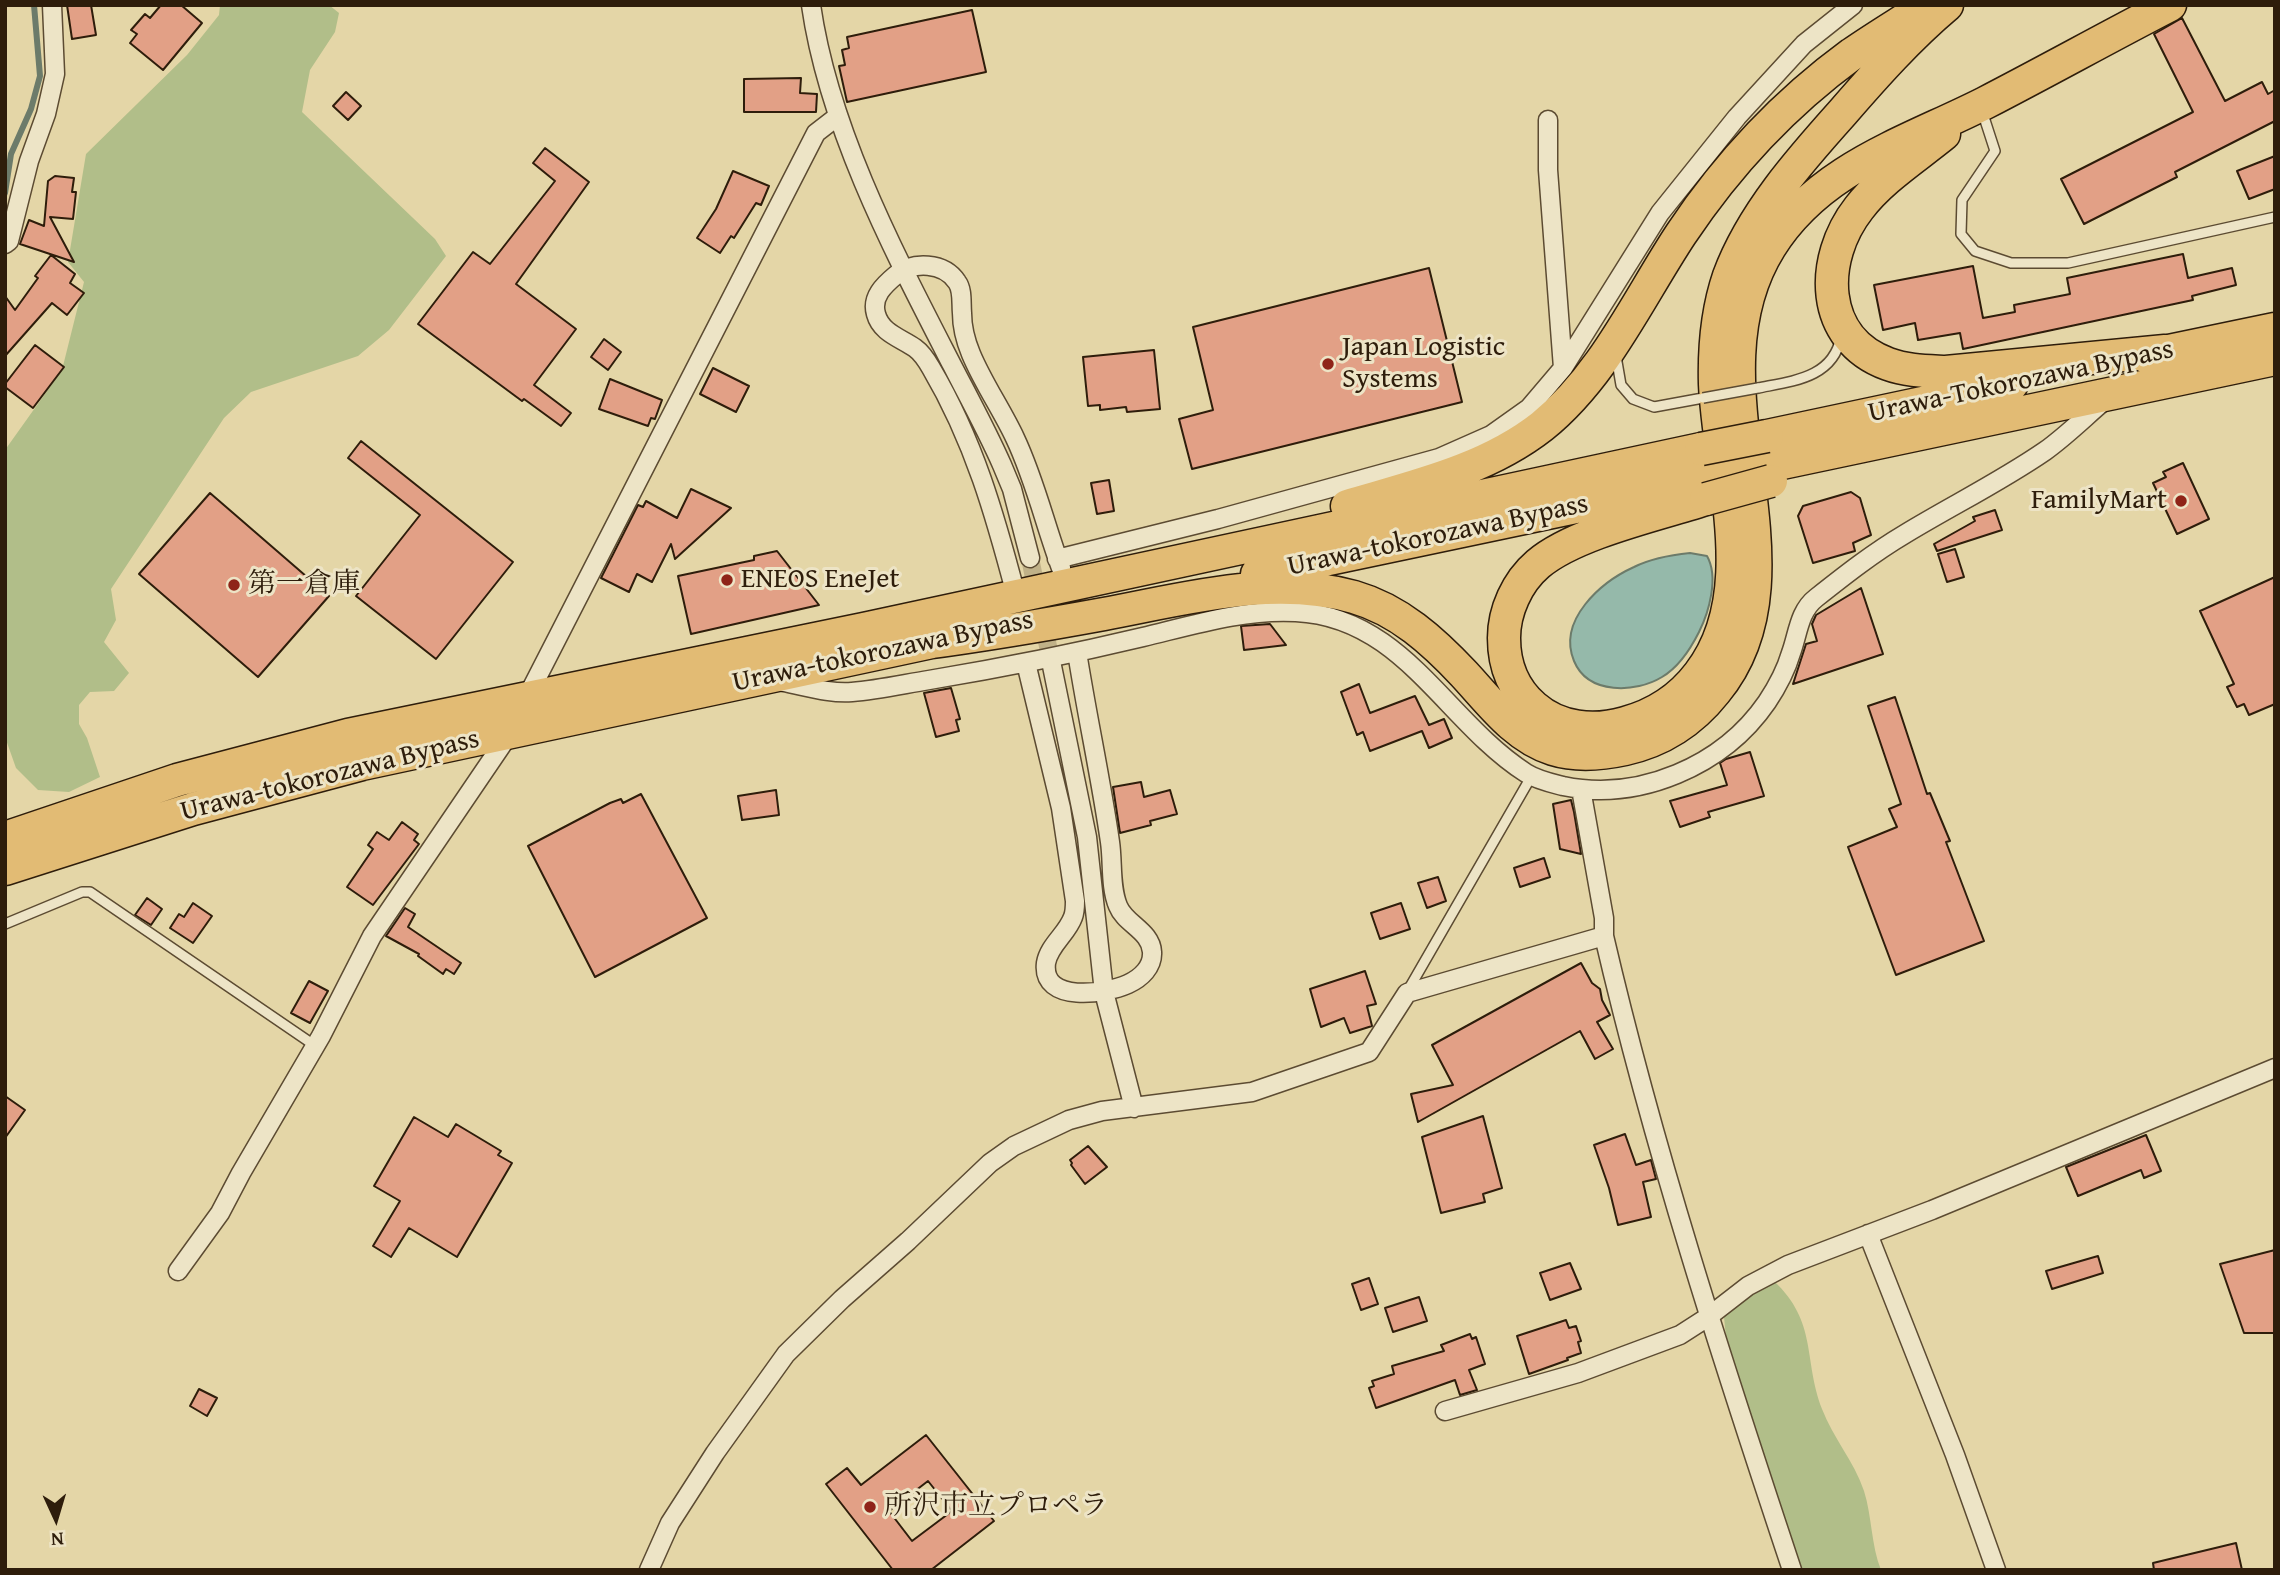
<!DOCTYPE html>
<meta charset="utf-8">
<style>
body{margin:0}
#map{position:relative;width:2280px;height:1575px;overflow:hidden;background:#e4d6a7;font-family:"Gentium Book Plus",serif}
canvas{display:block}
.frame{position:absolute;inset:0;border:7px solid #2e1d0b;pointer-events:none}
.north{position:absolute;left:21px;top:1484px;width:70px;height:70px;-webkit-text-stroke:5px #ede4c6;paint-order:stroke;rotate:176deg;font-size:19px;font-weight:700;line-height:28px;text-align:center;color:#2e1d0b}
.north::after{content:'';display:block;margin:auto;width:24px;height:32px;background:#2e1d0b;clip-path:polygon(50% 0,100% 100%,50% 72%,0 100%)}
</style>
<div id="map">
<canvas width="2280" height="1575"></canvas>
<div class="frame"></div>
<div class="north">N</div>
</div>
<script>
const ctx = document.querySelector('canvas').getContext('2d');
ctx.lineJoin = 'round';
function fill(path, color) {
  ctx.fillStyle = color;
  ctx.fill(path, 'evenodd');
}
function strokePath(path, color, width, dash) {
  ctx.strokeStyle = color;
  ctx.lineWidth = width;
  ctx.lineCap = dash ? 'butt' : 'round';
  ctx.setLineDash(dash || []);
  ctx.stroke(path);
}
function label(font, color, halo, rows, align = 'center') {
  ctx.font = font + ' "Gentium Book Plus","Noto Serif JP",serif';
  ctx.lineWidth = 6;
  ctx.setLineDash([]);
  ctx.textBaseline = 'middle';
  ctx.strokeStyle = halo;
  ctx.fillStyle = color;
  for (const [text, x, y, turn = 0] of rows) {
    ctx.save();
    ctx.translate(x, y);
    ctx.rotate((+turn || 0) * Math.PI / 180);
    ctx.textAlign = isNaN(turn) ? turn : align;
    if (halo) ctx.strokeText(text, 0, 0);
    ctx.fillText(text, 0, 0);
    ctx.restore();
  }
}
fill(new Path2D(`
 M 220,5 L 329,5 L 339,13 L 335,32 L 310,70 L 302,112 L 435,239 L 446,256 L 389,330 L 358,356 L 251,392 L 224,418 L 111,589 L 116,620 L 104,642 L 129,673 L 114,691 L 90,692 L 79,705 L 79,724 L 87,738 L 100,777 L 69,792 L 38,790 L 16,768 L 5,737 L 5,450 L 62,370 L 84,282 L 68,262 L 86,154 L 187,55 L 219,15 Z
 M 1774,1281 C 1818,1323 1803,1359 1822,1409 C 1833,1438 1854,1461 1864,1491 C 1872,1516 1871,1545 1881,1570 L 1791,1570 L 1729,1368 L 1724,1317 L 1749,1297 Z`), '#b1be89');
const water = new Path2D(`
 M 1690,553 L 1707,556 C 1719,577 1709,612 1699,632 C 1690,650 1679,667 1662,677 C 1636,693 1588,695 1574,661 C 1557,620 1601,582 1634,567 C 1652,558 1670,555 1690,553 Z`);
fill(water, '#95b9aa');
strokePath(water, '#6c7b6a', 2);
strokePath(new Path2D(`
 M 5,193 L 11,154 L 31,109 L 40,76 L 34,5`), '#6c7b6a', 6);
const building = new Path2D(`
 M 67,5 L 91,5 L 96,35 L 72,39 Z
 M 161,5 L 181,5 L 202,23 L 163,70 L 130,43 L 137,34 L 131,30 L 145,14 L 150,18 Z
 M 972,10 L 986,72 L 847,102 L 839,66 L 845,65 L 842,50 L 849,48 L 847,37 Z
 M 2182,18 L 2225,101 L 2262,82 L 2268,94 L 2275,90 L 2275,121 L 2175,172 L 2177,177 L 2084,224 L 2061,179 L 2193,112 L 2154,34 Z
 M 801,78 L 800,93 L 817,94 L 816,112 L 744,112 L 744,79 Z
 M 346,92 L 361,106 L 348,120 L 333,106 Z
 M 545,148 L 589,182 L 516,284 L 576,329 L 534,385 L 571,413 L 561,426 L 524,399 L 522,401 L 418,324 L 473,252 L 490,264 L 555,181 L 533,163 Z
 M 2275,156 L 2275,189 L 2249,199 L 2237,171 Z
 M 733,171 L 769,186 L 761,205 L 756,203 L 734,238 L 731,236 L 720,253 L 697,238 L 716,209 Z
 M 55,176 L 74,178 L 72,192 L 76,192 L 73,219 L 50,217 L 74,262 L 20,244 L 29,220 L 44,226 L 48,181 Z
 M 2183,254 L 2188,278 L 2232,268 L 2236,285 L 2192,296 L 2193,300 L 1963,349 L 1960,333 L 1918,340 L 1915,323 L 1883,330 L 1874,285 L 1973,266 L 1983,318 L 2015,312 L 2014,305 L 2070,294 L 2067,278 Z
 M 51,255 L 75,274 L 70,283 L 84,293 L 67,315 L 52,303 L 5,356 L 5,296 L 15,310 L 38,278 L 35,276 Z
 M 1429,268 L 1462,402 L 1192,469 L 1179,419 L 1213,410 L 1193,327 Z
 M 604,339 L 621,352 L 608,370 L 591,357 Z
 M 35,345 L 64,367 L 33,408 L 5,387 L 5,384 Z
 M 1154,350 L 1160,409 L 1127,412 L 1126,407 L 1100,410 L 1100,405 L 1088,406 L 1083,357 Z
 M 713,368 L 749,386 L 736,412 L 700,394 Z
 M 610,379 L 662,400 L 655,419 L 651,418 L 648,426 L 599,409 Z
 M 361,441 L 513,562 L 436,659 L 356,596 L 420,515 L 348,458 Z
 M 2183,463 L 2209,519 L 2177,534 L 2153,483 L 2166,477 L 2163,472 Z
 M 1109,480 L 1114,511 L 1097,514 L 1091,483 Z
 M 691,489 L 731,508 L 675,559 L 671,544 L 652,582 L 637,574 L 629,592 L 601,578 L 638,505 L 643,507 L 646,501 L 677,518 Z
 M 1851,492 L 1860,498 L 1871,535 L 1853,543 L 1855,551 L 1813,563 L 1798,516 L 1803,506 Z
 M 210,493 L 329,596 L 258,677 L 139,574 Z
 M 1995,510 L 2002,530 L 1937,551 L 1934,544 L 1975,521 L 1973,517 Z
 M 1955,549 L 1964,577 L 1947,582 L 1938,554 Z
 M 777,551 L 819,605 L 691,634 L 678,576 L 754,560 L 754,556 Z
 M 2275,577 L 2275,704 L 2249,715 L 2244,704 L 2237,707 L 2227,687 L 2234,684 L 2200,611 Z
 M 1861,588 L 1883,654 L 1793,684 L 1806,644 L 1817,641 L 1812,624 L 1816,615 Z
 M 1270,624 L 1286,645 L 1244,650 L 1241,626 Z
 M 1359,684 L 1370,713 L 1415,696 L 1429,725 L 1444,719 L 1452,738 L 1429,748 L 1422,731 L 1370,751 L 1363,732 L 1357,735 L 1341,692 Z
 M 951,688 L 960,719 L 956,720 L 959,731 L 936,737 L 924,693 Z
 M 1895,697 L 1927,794 L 1930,793 L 1950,841 L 1946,842 L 1984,941 L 1896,975 L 1848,847 L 1897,827 L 1889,809 L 1901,804 L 1868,706 Z
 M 1750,752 L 1764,796 L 1708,812 L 1710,817 L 1680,827 L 1670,801 L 1727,785 L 1720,763 L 1726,759 Z
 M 1141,782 L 1144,797 L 1170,790 L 1177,814 L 1150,821 L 1151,825 L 1120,833 L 1113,787 Z
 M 776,790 L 779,815 L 742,820 L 738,796 Z
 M 641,794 L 707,918 L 595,977 L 528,846 L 610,803 L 621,799 L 623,803 Z
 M 1571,800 L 1574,812 L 1581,854 L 1560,849 L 1553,804 Z
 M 402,822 L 418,834 L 414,840 L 419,844 L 373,905 L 347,887 L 373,849 L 368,845 L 377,832 L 389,840 Z
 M 1544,858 L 1550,877 L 1520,887 L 1514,868 Z
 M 1438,877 L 1446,901 L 1427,908 L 1418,883 Z
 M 147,898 L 162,909 L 151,925 L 135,915 Z
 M 193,903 L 212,916 L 193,943 L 170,928 L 179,914 L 184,917 Z
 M 1401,903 L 1410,929 L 1380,939 L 1371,913 Z
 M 405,908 L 415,914 L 408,927 L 461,963 L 454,974 L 446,969 L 443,974 L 418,956 L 419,954 L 386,936 Z
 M 1581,963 L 1592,983 L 1600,989 L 1602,1000 L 1610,1015 L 1597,1022 L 1613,1049 L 1595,1059 L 1580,1031 L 1418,1122 L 1411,1094 L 1453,1085 L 1432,1045 Z
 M 1365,971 L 1376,1004 L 1367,1006 L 1372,1026 L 1350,1033 L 1344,1018 L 1321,1027 L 1310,989 Z
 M 309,981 L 328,991 L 310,1023 L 291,1013 Z
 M 5,1096 L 25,1110 L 5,1138 Z
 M 1483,1116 L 1502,1188 L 1483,1194 L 1485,1202 L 1441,1213 L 1422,1137 Z
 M 414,1117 L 448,1137 L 456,1124 L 501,1151 L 498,1155 L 512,1163 L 457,1257 L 409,1228 L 391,1257 L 373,1246 L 400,1201 L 374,1186 Z
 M 1625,1134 L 1636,1165 L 1651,1160 L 1656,1179 L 1643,1182 L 1651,1217 L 1618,1225 L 1609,1188 L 1594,1145 Z
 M 2146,1135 L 2161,1171 L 2144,1178 L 2141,1170 L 2078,1196 L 2066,1167 Z
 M 1088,1146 L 1107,1167 L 1085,1184 L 1071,1165 L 1072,1163 L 1070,1160 Z
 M 2275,1250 L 2275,1333 L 2244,1333 L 2220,1264 Z
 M 2098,1256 L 2103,1273 L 2052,1289 L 2046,1271 Z
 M 1570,1263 L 1581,1289 L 1550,1300 L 1540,1273 Z
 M 1369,1278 L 1378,1304 L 1361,1310 L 1352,1284 Z
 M 1419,1297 L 1427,1321 L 1393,1332 L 1385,1308 Z
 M 1566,1320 L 1569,1328 L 1576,1326 L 1581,1341 L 1578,1342 L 1581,1353 L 1567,1358 L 1568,1360 L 1529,1374 L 1517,1336 Z
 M 1470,1334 L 1472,1339 L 1476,1337 L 1485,1364 L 1469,1370 L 1477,1390 L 1460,1395 L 1455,1380 L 1376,1408 L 1369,1388 L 1374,1386 L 1372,1381 L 1394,1374 L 1392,1366 L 1444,1351 L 1441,1345 Z
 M 199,1389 L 217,1398 L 207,1416 L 190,1406 Z
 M 926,1435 L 994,1521 L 931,1570 L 893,1570 L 826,1484 L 847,1468 L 861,1485 ZM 928,1481 L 952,1511 L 912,1541 L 889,1511 Z
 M 2236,1543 L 2242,1570 L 2154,1570 L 2153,1563 Z`);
fill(building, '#e2a086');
strokePath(building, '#2e1d0b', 2);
strokePath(new Path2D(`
 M 1030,558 L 1052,666`), '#c0b188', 18, [18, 9]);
const lane = new Path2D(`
 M 1982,111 L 1995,151 L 1962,200 L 1961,234 L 1975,251 L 2011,263 L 2068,263 L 2275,217
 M 1616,356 L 1621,385 L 1633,399 L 1654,407 L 1703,398
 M 1758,388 C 1793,381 1833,378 1841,337
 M 5,924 L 82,892 L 90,892 L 314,1045
 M 1407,992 L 1531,777`);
const street = new Path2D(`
 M 811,5 C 829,130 895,254 952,365 C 969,398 987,431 1002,465 L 1012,489 L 1030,558
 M 1548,120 L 1548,170 L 1563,368
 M 5,244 L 9,241 L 29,161 L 46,114 L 55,74 L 52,5
 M 1057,559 L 1218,519 L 1439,458 L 1491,435 L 1529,408 L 1563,368 L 1660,213 L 1737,117 L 1804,44 L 1853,5
 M 1016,595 C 995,515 974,441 931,368 C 927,361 922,353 915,348 C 901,338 881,333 876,314 C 871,297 884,285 896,275 C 913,261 944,262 957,282 C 963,290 961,303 962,313 C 962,326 966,342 971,354 C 983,383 1002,410 1015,438 C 1035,480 1045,525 1061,568
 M 1026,663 L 1061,808 L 1075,901 C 1075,906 1075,912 1073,917 C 1067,934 1049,945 1046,963 C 1041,1004 1106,994 1128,984 C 1141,978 1153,967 1152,952 C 1151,931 1125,924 1118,906 C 1110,887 1113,862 1110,842 C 1101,779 1087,716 1077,652
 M 1052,666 L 1087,837 L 1104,992 L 1134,1108
 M 783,682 C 805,686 830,694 852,692 C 878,690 904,684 929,680 C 1001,668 1072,654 1143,637 C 1193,625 1244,609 1296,612 C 1403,617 1445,721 1526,773 C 1537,780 1551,783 1563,786 C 1639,802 1723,766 1767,702 C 1777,687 1786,670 1791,653 C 1798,634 1799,611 1816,598 C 1845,575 1873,553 1905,534 C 1951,506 2000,482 2045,451 C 2066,436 2085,417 2105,400
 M 526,699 L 816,133 L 838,116
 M 1581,789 L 1604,918 L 1604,936 C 1654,1151 1722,1360 1792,1570
 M 1868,1234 L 1955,1455 L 1996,1570
 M 178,1271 L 220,1213 L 241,1173 L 321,1036 L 372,936 L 510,733
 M 1445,1411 L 1578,1373 L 1680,1335 L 1708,1317 L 1748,1286 L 1788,1265 L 1932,1210 L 2275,1068
 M 649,1570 L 670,1523 L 715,1453 L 786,1354 L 842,1299 L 908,1241 L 990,1163 L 1014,1146 L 1069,1120 L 1102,1111 L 1252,1092 L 1369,1052 L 1407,993 L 1604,936`);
const highway = new Path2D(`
 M 1944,134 C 1916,157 1881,179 1859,208 C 1819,259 1819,339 1888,364 C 1907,371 1927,371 1946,372 L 2165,351
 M 2145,356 L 2275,329
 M 1767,436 L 2012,384
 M 1768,466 L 2275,359
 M 1706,499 C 1659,514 1574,533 1538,564 C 1517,582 1504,611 1504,638 C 1504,665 1513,689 1534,707 C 1559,729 1594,732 1625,723 C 1655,715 1680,699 1699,674 C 1761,594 1719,477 1715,384 C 1714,348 1717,311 1729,276 C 1752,214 1800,160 1843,112 C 1875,75 1909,37 1947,5
 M 1347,506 C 1414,486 1486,470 1542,426 C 1604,376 1638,299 1681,234 C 1727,165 1785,103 1852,54 C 1875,38 1900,23 1923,8
 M 1257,574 L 1704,480
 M 925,643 C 985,635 1044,625 1104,614 C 1185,599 1272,574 1354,597 C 1399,610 1433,641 1464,674 C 1490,702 1515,737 1553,749 C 1575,756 1602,754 1625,749 C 1661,741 1692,721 1715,692 C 1817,569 1683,386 1770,247 C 1819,168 1908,142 1985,103 C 2047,71 2108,37 2170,5
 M 5,838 L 177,780 L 348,735 L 864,629 L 1701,449
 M 5,869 L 193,809 L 362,764 L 946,639`);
strokePath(lane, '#5c4b32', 12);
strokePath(street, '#5c4b32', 21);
strokePath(highway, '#2e1d0b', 35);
strokePath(lane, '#ede4c6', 9);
strokePath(street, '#ede4c6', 18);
strokePath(highway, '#e2bb74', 32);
const laneBridge = new Path2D(`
 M 1703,398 L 1758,388`);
const highwayBridge = new Path2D(`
 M 1701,449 L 1767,436
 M 1706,499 L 1771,481`);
strokePath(laneBridge, '#5c4b32', 12, []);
strokePath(highwayBridge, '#2e1d0b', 35, []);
strokePath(laneBridge, '#ede4c6', 9);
strokePath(highwayBridge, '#e2bb74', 32);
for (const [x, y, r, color] of [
 [1328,364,7,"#8f2418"],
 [2181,501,7,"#8f2418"],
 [727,580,7,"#8f2418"],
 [234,585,7,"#8f2418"],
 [870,1507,7,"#8f2418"]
]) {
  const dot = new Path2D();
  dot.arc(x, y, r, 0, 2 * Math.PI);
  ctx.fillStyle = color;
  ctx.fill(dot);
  strokePath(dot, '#ede4c6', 2.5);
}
label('28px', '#2e1d0b', '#ede4c6', [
 ["Japan Logistic",1342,348],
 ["Systems",1342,380],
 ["FamilyMart",2167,501,"right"],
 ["ENEOS EneJet",741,580],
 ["第一倉庫",248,585],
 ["所沢市立プロペラ",884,1507]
], 'left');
label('28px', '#2e1d0b', '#ede4c6', [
 ["Urawa-Tokorozawa Bypass",2021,382,-12],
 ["Urawa-tokorozawa Bypass",1438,536,-12],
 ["Urawa-tokorozawa Bypass",883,652,-12],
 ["Urawa-tokorozawa Bypass",330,776,-14]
]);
</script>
